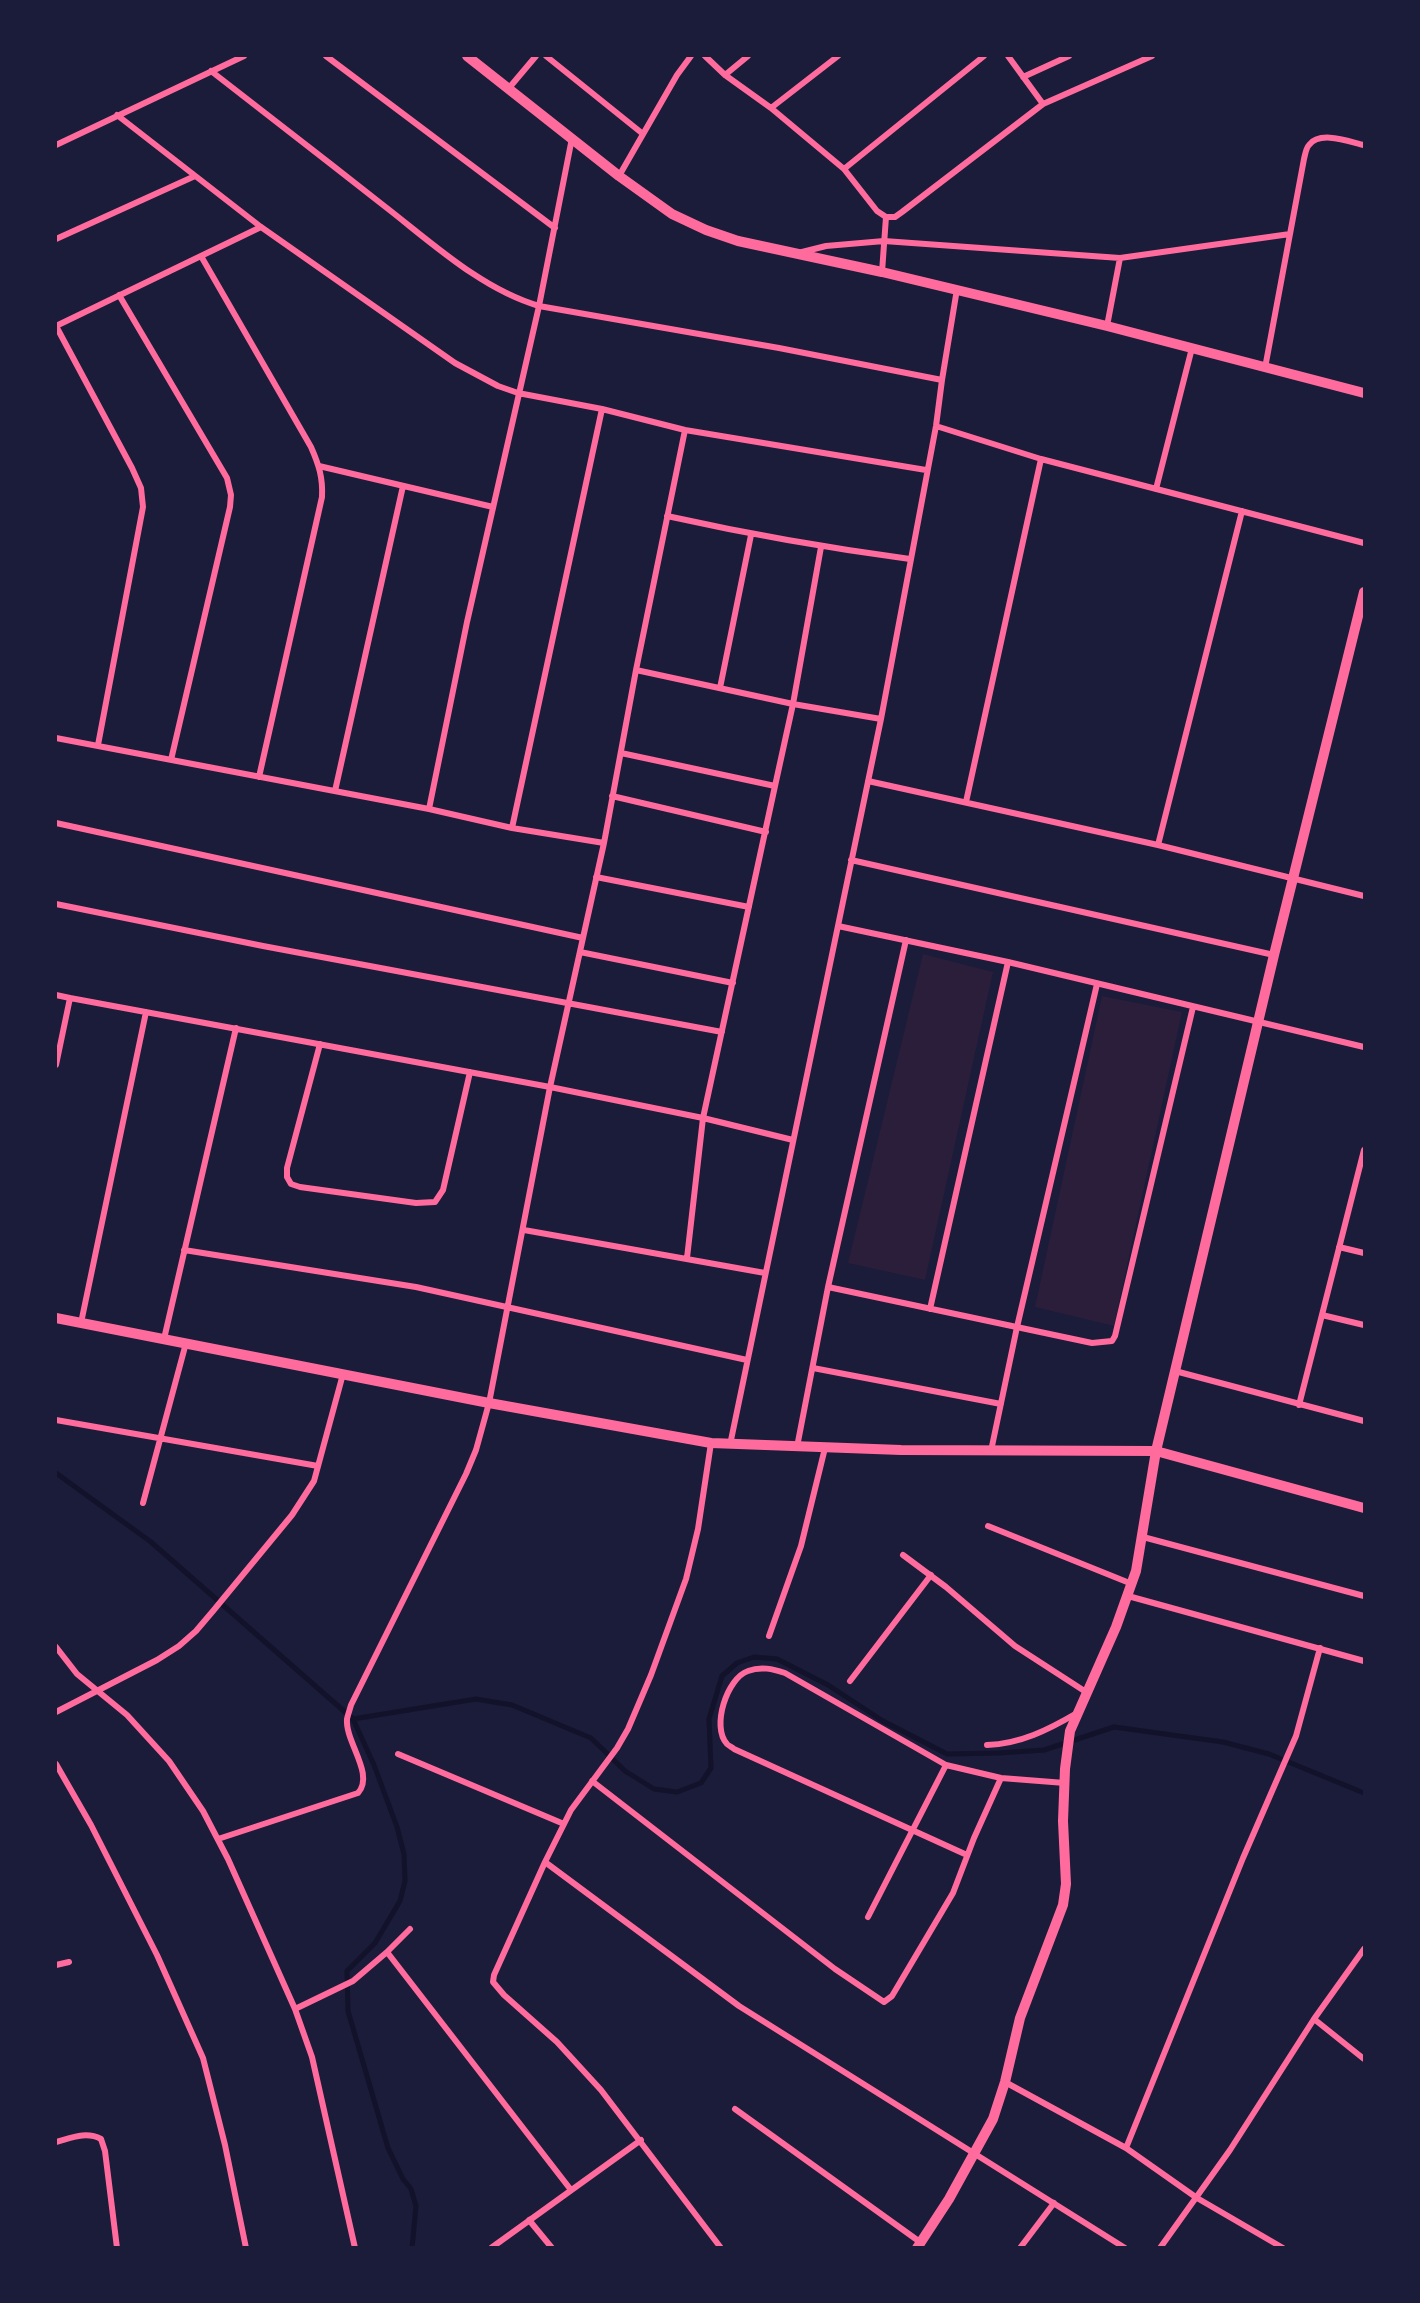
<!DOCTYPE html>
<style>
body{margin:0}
#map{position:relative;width:1420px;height:2303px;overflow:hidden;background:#1b1b3a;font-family:"Noto Sans",sans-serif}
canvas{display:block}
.frame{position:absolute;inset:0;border:57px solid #1b1b3a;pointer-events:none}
</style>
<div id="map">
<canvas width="1420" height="2303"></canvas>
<div class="frame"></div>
</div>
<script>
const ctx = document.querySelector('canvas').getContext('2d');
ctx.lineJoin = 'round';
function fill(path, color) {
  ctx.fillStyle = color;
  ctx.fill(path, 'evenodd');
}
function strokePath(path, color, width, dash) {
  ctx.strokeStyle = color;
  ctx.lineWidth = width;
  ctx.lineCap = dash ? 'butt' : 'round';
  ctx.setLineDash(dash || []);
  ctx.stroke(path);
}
fill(new Path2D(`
 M 923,954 L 993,972 L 925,1280 L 848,1263 Z
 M 1102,996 L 1182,1012 L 1114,1326 L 1035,1307 Z`), '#2a1e3b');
strokePath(new Path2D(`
 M 56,1473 L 151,1542 L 353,1719 L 374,1765 L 397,1827 L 404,1854 L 405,1881 L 400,1901 L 375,1943 L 347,1971 L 348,2011 L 388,2148 L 403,2179 L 411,2189 L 416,2206 L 412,2248
 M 353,1719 L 476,1699 L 512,1705 L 591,1738 L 625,1771 L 654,1789 L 677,1792 L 701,1783 L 711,1768 L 709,1719 L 722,1676 L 737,1663 L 754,1657 L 777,1659 L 828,1685 L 883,1721 L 947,1754 L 999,1753 L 1044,1750 L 1114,1727 L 1223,1742 L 1269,1754 L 1364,1793`), '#12122b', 5);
strokePath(new Path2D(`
 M 326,56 L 555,228
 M 546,56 L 643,134
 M 705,56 L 725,75 L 771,108 L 844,169 L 877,211 L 886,217 L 895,217 L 902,212 L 1043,104 L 1152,56
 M 1008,56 L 1043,104
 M 211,71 C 269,116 326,160 383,205 C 431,242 481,289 539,306 L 779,348 L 942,380 L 936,426 L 881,719 L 730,1445
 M 725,75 L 748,56
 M 1023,77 L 1069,56
 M 509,88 L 536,56
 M 771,108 L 838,56
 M 117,115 L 261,227 L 455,363 L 498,386 L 518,393 L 602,409 L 685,430 L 926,470
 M 56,145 L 244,56
 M 844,169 L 984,56
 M 619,176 L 677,75 L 691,56
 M 56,239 L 195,176
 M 802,252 L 826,246 L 884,241 L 1120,258 L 1290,234
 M 201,256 L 311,447 C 319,465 323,478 322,497 L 259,777
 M 882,272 L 886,217
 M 119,295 L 227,478 L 231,495 L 230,507 L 171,760
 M 56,326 L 132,468 L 141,488 L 143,507 L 98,745
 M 56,326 L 261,227
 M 1107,326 L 1120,258
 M 1265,368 L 1304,159 C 1305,155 1306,148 1309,145 C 1320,130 1350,142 1364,145
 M 942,380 L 957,289
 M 936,426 L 1041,459 L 1364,543
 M 319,466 L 493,507
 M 1156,489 L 1192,348
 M 667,516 C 748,534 828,548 910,559
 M 636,670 L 793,704 L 881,719
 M 720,688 L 751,535
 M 56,738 L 429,809 L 467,622 L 539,306 L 572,138
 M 621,753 L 775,786 L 793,704 L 821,547
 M 868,781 L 1158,845 L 1364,896
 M 775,786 L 703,1118 L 793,1140
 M 335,791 L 403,486
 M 612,796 L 766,832
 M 966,802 L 1041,459
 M 429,809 L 512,828 L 604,843
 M 56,823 L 583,938
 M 512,828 L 602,409
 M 1158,845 L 1242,511
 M 851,860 L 1274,955
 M 596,877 L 749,907
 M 56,904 L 263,946 L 722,1032
 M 838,926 L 1008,962 L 1364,1047
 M 580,952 L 733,983
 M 56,995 L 70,998 L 56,1065
 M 70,998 L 550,1087 L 703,1118 L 687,1258
 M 320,1044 L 287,1168 L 287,1177 L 291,1184 L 300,1187 L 416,1203 L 435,1202 L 443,1190 L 470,1072
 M 524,1230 L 765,1273
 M 1339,1247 L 1364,1253
 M 184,1250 L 416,1287 L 747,1360
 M 828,1287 L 1092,1343 L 1112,1341 L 1115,1336 L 1193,1007
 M 930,1309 L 1008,962
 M 1322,1315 L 1364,1325
 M 81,1323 L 146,1012
 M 164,1339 L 236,1028
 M 813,1368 L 1001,1404
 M 1175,1371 L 1364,1421
 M 1299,1405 L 1364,1150
 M 56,1420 L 318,1466
 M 797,1447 L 828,1287 L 906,940
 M 991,1451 L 1017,1327 L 1097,984
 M 143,1503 L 186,1343
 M 988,1526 L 1132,1584
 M 1143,1537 L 1364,1596
 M 903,1555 L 946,1587 L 1015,1646 L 1086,1692
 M 1128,1596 L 1364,1661
 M 769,1636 L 801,1546 L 825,1448
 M 56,1647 L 77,1674 L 127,1715 L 169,1761 L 203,1811 L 228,1859 L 295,2009 L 312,2057 L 355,2248
 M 850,1681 L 931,1575
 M 56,1712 L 157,1660 L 179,1646 L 196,1631 L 213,1611 L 292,1515 L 314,1481 L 343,1374
 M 987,1745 C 1020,1744 1048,1730 1077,1713
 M 398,1754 L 564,1824
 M 56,1764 L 91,1825 L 157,1955 L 203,2058 L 225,2145 L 246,2248
 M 592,1781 L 835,1969 L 884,2002 L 892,1996 L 953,1893 L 974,1838 L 1001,1778
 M 218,1839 L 358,1793 C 375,1774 345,1742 347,1719 C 348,1714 350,1709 351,1705 L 466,1474 L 476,1450 L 489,1403 L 550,1087 L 604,843 L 636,670 L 685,430
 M 967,1855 L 734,1749 C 732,1747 729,1746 727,1744 C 711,1727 727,1678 748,1671 C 761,1666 773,1669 785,1673 L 946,1765 L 1001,1778 L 1065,1783
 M 545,1862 L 571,1810 L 617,1748 L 628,1729 L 651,1675 L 686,1579 L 698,1529 L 711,1443
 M 868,1917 L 946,1765
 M 1364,1949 L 1314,2019 L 1364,2059
 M 387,1952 L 410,1929
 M 56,1965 L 69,1962
 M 295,2009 L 353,1981 L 387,1952 L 571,2190
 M 1005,2082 L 1126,2148 L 1197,2198 L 1283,2248
 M 735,2109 L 920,2242
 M 56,2142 C 71,2138 86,2131 101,2139 L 105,2151 L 117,2248
 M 1126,2148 L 1243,1858 L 1296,1736 L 1320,1648
 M 529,2220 L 552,2248
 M 491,2248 L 641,2140
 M 721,2248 L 601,2090 L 557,2042 L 504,1995 L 493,1982 L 494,1975 L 545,1862 L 739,2006 L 1125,2248
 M 1020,2248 L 1054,2203
 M 1160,2248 L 1230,2150 L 1314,2019`), '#ff6b9d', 6);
strokePath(new Path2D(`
 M 467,56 L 619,176 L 672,214 L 706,230 L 738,241 L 882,272 L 1107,326 L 1364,393
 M 56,1318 L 489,1403 L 711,1443 L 901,1450 L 1156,1451 L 1364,1508
 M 917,2248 L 949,2199 L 993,2119 L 1005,2082 L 1020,2018 L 1063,1905 L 1066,1884 L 1063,1821 L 1065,1769 L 1070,1731 L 1116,1627 L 1136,1571 L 1156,1451 L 1274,955 L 1364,592`), '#ff6b9d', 10);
</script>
